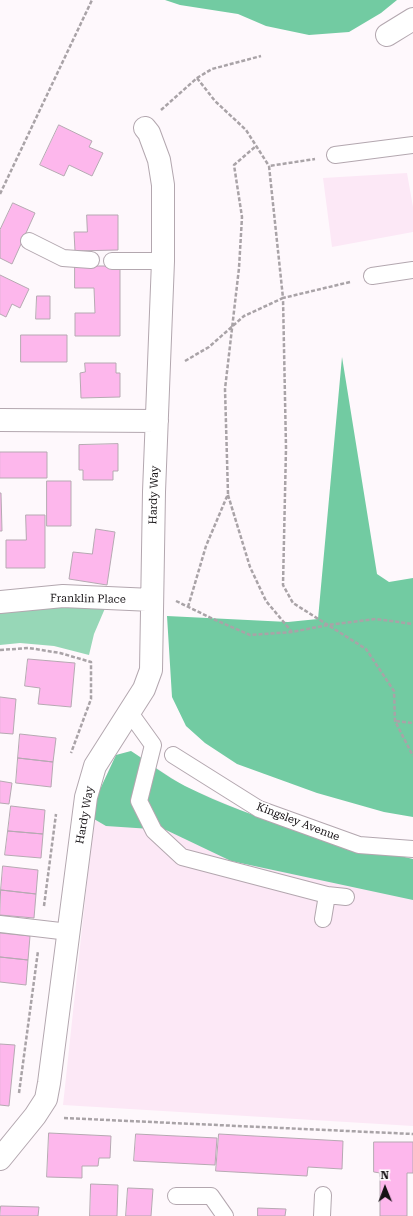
<!DOCTYPE html>
<style>
body{margin:0}
#map{position:relative;width:413px;height:1216px;overflow:hidden;background:#fef8fc;font-family:"Roboto Serif",serif}
canvas{display:block}
.north{position:absolute;left:365px;top:1168px;width:40px;height:40px;-webkit-text-stroke:3px #fff;paint-order:stroke;rotate:359deg;font-size:11px;font-weight:700;line-height:16px;text-align:center;color:#161215}
.north::after{content:'';display:block;margin:auto;width:14px;height:18px;background:#161215;clip-path:polygon(50% 0,100% 100%,50% 72%,0 100%)}
</style>
<div id="map">
<canvas width="413" height="1216"></canvas>
<div class="north">N</div>
</div>
<script>
const ctx = document.querySelector('canvas').getContext('2d');
ctx.lineJoin = 'round';
function fill(path, color) {
  ctx.fillStyle = color;
  ctx.fill(path, 'evenodd');
}
function strokePath(path, color, width, dash) {
  ctx.strokeStyle = color;
  ctx.lineWidth = width;
  ctx.lineCap = dash ? 'butt' : 'round';
  ctx.setLineDash(dash || []);
  ctx.stroke(path);
}
function label(font, color, halo, rows, align = 'center') {
  ctx.font = font + ' "Roboto Serif",serif';
  ctx.lineWidth = 3.5;
  ctx.setLineDash([]);
  ctx.textBaseline = 'middle';
  ctx.strokeStyle = halo;
  ctx.fillStyle = color;
  for (const [text, x, y, turn = 0] of rows) {
    ctx.save();
    ctx.translate(x, y);
    ctx.rotate((+turn || 0) * Math.PI / 180);
    ctx.textAlign = isNaN(turn) ? turn : align;
    if (halo) ctx.strokeText(text, 0, 0);
    ctx.fillText(text, 0, 0);
    ctx.restore();
  }
}
fill(new Path2D(`
 M 407,173 L 413,207 L 413,232 L 332,247 L 323,178 Z
 M 131,751 L 184,786 L 250,814 L 338,841 L 413,859 L 413,1126 L 63,1105 L 96,798 L 116,755 Z`), '#fce8f6');
fill(new Path2D(`
 M 62,605 L 106,606 L 94,634 L 89,655 L 54,646 L 20,643 L 0,645 L 0,612 Z`), '#97d7b7');
fill(new Path2D(`
 M 165,0 L 397,0 L 381,13 L 349,32 L 309,35 L 266,26 L 238,14 L 180,5 Z
 M 342,357 L 377,574 L 389,582 L 413,578 L 413,817 L 384,812 L 317,793 L 237,764 L 205,743 L 186,726 L 172,697 L 167,616 L 288,622 L 318,619 Z
 M 131,751 C 148,762 167,777 185,786 C 257,822 335,841 413,859 L 413,900 L 231,861 L 166,830 L 106,826 L 94,819 L 96,798 L 116,755 Z`), '#72cba2');
const building = new Path2D(`
 M 59,125 L 92,141 L 89,147 L 103,153 L 92,176 L 69,165 L 64,176 L 40,165 Z
 M 13,203 L 35,213 L 12,264 L 0,258 L 0,230 Z
 M 87,215 L 118,215 L 118,250 L 75,251 L 74,232 L 87,232 Z
 M 75,266 L 120,266 L 120,336 L 75,336 L 75,313 L 95,313 L 94,288 L 75,288 Z
 M 0,275 L 29,289 L 20,308 L 12,304 L 6,317 L 0,314 Z
 M 37,296 L 50,296 L 50,319 L 36,319 Z
 M 21,335 L 67,335 L 67,362 L 21,362 Z
 M 85,363 L 116,363 L 116,373 L 120,373 L 120,397 L 81,398 L 80,373 L 85,372 Z
 M 118,444 L 118,471 L 113,471 L 113,480 L 83,480 L 83,470 L 79,470 L 79,445 Z
 M 0,452 L 47,452 L 47,478 L 0,478 Z
 M 47,481 L 71,481 L 71,526 L 47,526 Z
 M 0,493 L 1,493 L 2,531 L 0,531 Z
 M 26,515 L 45,515 L 45,568 L 6,568 L 6,540 L 26,540 Z
 M 96,529 L 115,532 L 107,585 L 69,579 L 73,552 L 92,554 Z
 M 28,659 L 75,663 L 71,707 L 38,704 L 40,688 L 25,686 Z
 M 0,697 L 16,699 L 13,734 L 0,733 Z
 M 20,734 L 56,738 L 53,762 L 18,758 Z
 M 18,758 L 53,762 L 51,787 L 16,783 Z
 M 0,781 L 12,783 L 9,804 L 0,803 Z
 M 11,806 L 45,810 L 43,834 L 8,831 Z
 M 8,831 L 43,834 L 41,858 L 5,855 Z
 M 3,866 L 38,870 L 36,894 L 1,890 Z
 M 1,890 L 36,894 L 34,918 L 0,915 Z
 M 0,933 L 30,936 L 28,960 L 0,957 Z
 M 0,957 L 28,960 L 26,985 L 0,982 Z
 M 0,1044 L 15,1045 L 9,1106 L 0,1105 Z
 M 49,1133 L 111,1136 L 110,1158 L 99,1158 L 98,1166 L 82,1166 L 82,1178 L 47,1177 Z
 M 136,1134 L 217,1138 L 215,1165 L 134,1161 Z
 M 219,1134 L 343,1141 L 342,1169 L 308,1167 L 307,1176 L 216,1171 Z
 M 374,1142 L 413,1142 L 413,1173 L 407,1173 L 407,1216 L 380,1216 L 380,1173 L 374,1172 Z
 M 91,1184 L 118,1185 L 117,1216 L 90,1216 Z
 M 128,1188 L 153,1189 L 151,1216 L 126,1216 Z
 M 1,1206 L 39,1207 L 38,1216 L 0,1216 Z
 M 258,1208 L 286,1209 L 285,1216 L 258,1216 Z`);
fill(building, '#fdb7ec');
strokePath(building, '#b6a9b2', 1);
const lane = new Path2D(`
 M 335,155 L 413,145
 M 29,241 L 63,258 L 91,260
 M 112,261 L 163,261
 M 372,276 L 413,270
 M 130,713 L 153,745 L 139,801 L 154,831 L 182,857 L 327,895 L 346,897
 M 173,755 L 259,809 L 359,845 L 413,849
 M 323,919 L 327,895
 M 0,924 L 69,932
 M 176,1196 L 211,1196 L 225,1216
 M 322,1216 L 323,1195`);
const street = new Path2D(`
 M 387,35 L 413,19
 M 0,420 L 157,421
 M 0,602 L 63,596 L 152,600
 M 0,1159 L 35,1116 L 46,1099 L 49,1083 L 86,797 L 95,766 L 144,689 L 151,670 L 154,492 L 163,261 L 163,185 L 159,160 L 149,133 L 145,128`);
strokePath(lane, '#b3a7af', 18);
strokePath(street, '#b3a7af', 24);
strokePath(new Path2D(`
 M 197,78 L 215,101 L 246,130 L 269,166
 M 161,110 L 197,78 L 212,69 L 261,56
 M 0,194 L 92,0
 M 350,282 L 283,298 L 286,448 L 283,585 L 293,603 L 366,649 L 394,691 L 395,721 L 413,756
 M 185,361 L 209,347 L 244,316 L 283,298 L 269,166 L 315,159
 M 228,495 L 250,567 L 266,601 L 292,632
 M 176,601 L 211,618 L 250,635 L 292,632 L 328,625 L 376,619 L 413,624
 M 188,607 L 206,546 L 228,494 L 225,389 L 239,268 L 242,217 L 234,165 L 256,146
 M 0,650 L 29,648 L 60,653 L 91,662 L 91,699 L 71,753
 M 396,721 L 413,723
 M 44,906 L 56,814
 M 19,1093 L 38,951
 M 64,1118 L 413,1134`), '#a9a3a7', 2.5, [4, 2]);
strokePath(lane, '#fff', 16);
strokePath(street, '#fff', 22);
label('11px', '#161215', '#fff', [
 ["Hardy Way",154,495,-88],
 ["Franklin Place",88,599,1],
 ["Hardy Way",85,815,-80],
 ["Kingsley Avenue",298,822,21]
]);
</script>
